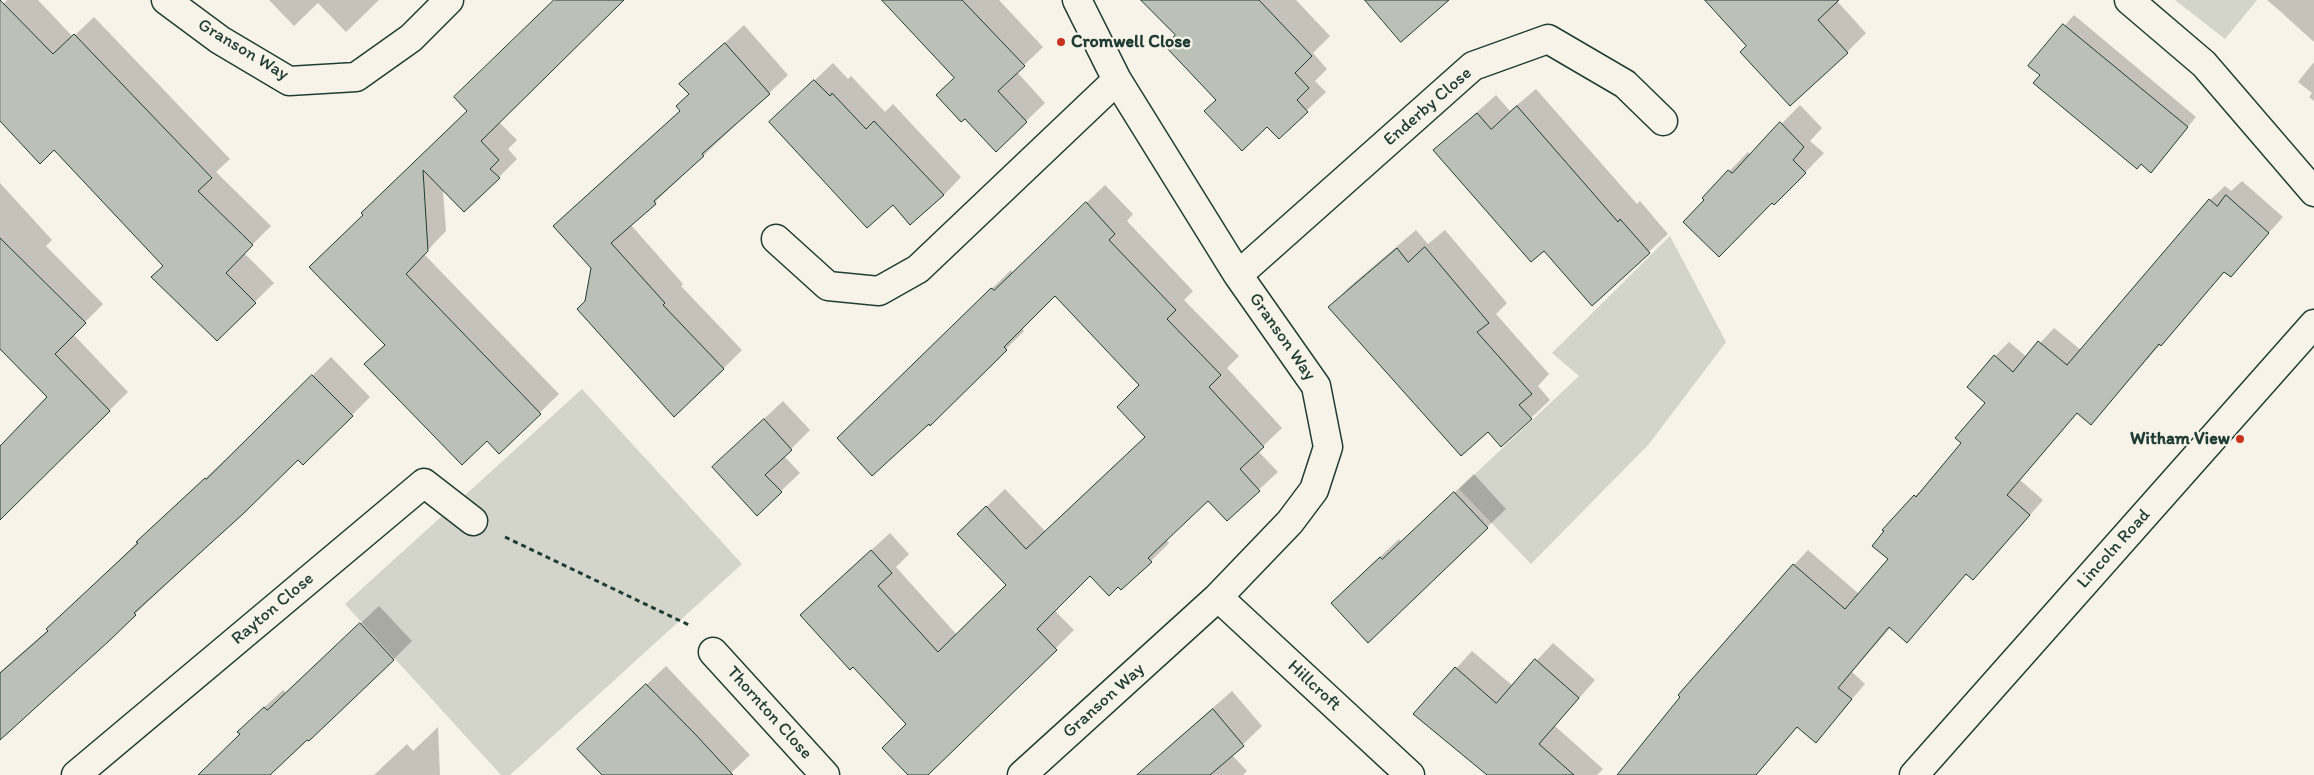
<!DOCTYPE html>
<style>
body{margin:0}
canvas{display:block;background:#f7f3e8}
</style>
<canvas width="2314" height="775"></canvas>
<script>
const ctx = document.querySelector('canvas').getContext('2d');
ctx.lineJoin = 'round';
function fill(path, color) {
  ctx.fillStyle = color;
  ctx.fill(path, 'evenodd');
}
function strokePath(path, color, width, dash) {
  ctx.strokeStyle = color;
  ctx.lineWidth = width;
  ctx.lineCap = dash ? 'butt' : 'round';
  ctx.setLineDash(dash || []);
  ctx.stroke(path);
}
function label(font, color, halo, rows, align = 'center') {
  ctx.font = font + ' Itim,sans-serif';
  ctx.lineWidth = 4.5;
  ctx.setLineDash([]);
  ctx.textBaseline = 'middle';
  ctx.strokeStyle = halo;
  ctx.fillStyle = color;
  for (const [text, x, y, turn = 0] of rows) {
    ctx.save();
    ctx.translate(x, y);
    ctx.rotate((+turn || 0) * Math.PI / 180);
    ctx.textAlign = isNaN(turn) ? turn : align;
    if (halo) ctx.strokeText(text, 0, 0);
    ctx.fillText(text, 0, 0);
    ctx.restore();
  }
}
fill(new Path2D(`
 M 2175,0 L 2257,0 L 2225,39 Z
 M 1670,236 L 1726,342 L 1649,444 L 1531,564 L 1459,489 L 1579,376 L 1552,353 Z
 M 582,389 L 742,564 L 510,775 L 501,775 L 345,604 Z`), '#d3d5ca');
fill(new Path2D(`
 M 7,0 L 38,0 L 73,37 L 94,17 L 230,159 L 216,172 L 271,226 L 244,253 L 274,283 L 217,339 L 165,265 L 55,148 L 0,120 L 0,3 L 2,5 Z
 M 269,0 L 379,0 L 346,32 L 318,3 L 294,26 Z
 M 555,0 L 624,0 L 499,122 L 517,140 L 508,149 L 517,159 L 499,177 L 443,190 L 446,231 L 424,254 L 559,394 L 499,452 L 386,344 L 365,215 L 468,111 Z
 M 883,0 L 999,0 L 1043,47 L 1017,72 L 1045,103 L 996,150 L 955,77 Z
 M 1143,0 L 1296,0 L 1330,36 L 1313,53 L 1327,69 L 1315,81 L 1326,92 L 1279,137 L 1267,125 L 1218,99 L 1177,35 Z
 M 1706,0 L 1836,0 L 1866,33 L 1847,52 L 1748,46 Z
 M 2267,0 L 2314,0 L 2314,42 L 2281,12 Z
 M 2074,15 L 2196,117 L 2151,171 L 2030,65 Z
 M 744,25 L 788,75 L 631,225 L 683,284 L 681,286 L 742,350 L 723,369 L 586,301 L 592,267 L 555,226 L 681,110 L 690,94 L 681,84 Z
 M 2314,62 L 2314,101 L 2309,97 L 2312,93 L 2298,82 Z
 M 833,63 L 848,79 L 851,76 L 885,112 L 893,104 L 961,177 L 944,195 L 893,203 L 789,104 Z
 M 1536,89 L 1637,204 L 1640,201 L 1668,234 L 1592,304 L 1544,250 L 1435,150 L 1496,95 L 1510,111 Z
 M 1800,105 L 1822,128 L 1810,141 L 1824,153 L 1793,185 L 1772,202 L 1706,200 L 1704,197 L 1748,152 L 1751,155 Z
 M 2242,181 L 2283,217 L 2230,276 L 2225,271 L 2091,423 L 2078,412 L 2020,480 L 2043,500 L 1988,564 L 1973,578 L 1967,573 L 1907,641 L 1891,627 L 1852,672 L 1865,684 L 1816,741 L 1798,726 L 1756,775 L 1618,775 L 1794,565 L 1808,550 L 1859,594 L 1889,559 L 1915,496 L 1930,482 L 1963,443 L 1987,403 L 1995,356 L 2009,342 L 2027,357 L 2054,328 L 2081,350 L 2210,200 L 2225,186 L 2231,191 Z
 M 0,183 L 52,240 L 46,246 L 103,304 L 73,334 L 128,392 L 0,518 L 0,446 L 49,397 L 0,347 Z
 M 1105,185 L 1133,214 L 1127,221 L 1193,291 L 1184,300 L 1239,356 L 1227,368 L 1282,428 L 1258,451 L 1278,472 L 1227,519 L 1208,499 L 1166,539 L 1169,543 L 1151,561 L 1118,586 L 1090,575 L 1054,610 L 1074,630 L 927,775 L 910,775 L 908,724 L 820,597 L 890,533 L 909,554 L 896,567 L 957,635 L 1008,585 L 977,516 L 1005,489 L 1046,532 L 1146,436 L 1141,385 L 1055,294 L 1022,328 L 1024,331 L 993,362 L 857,420 L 1011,270 L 1013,273 Z
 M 1416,230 L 1428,244 L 1445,230 L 1507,303 L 1496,314 L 1549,374 L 1538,386 L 1550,400 L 1531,418 L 1488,430 L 1330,307 L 1348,288 Z
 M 331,357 L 370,397 L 303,464 L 298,459 L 135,614 L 0,713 L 0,672 L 48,630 L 157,523 L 225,460 L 226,461 Z
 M 783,401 L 810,430 L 784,456 L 800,473 L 781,491 L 733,448 Z
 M 1474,474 L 1506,509 L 1368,641 L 1351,584 L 1399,539 L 1402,542 Z
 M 379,606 L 412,641 L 393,660 L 270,775 L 199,775 L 241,734 L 258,713 L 283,690 L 286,693 Z
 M 1553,643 L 1595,680 L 1555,726 L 1603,769 L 1597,775 L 1488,775 L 1415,714 L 1472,651 L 1513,686 Z
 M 666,666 L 750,755 L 729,775 L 603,775 L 598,731 Z
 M 1232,691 L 1262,726 L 1232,755 L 1247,771 L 1243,775 L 1141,775 L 1174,742 Z
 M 438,727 L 440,775 L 374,775 L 407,744 L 413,751 Z`), '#0003');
const building = new Path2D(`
 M 0,0 L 53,54 L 74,34 L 212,178 L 198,191 L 253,245 L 226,273 L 256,303 L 217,341 L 151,277 L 163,266 L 54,150 L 40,164 L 0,121 Z
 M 554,0 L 624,0 L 481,141 L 499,160 L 490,169 L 500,178 L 464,212 L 423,170 L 428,251 L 406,274 L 541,414 L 499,454 L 487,441 L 462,465 L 364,364 L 385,345 L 309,267 L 363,215 L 361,213 L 467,111 L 454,97 Z
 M 882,0 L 962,0 L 1025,66 L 998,91 L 1027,122 L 996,152 L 965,119 L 961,122 L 936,95 L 954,78 Z
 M 1141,0 L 1259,0 L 1312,56 L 1295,73 L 1309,88 L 1297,100 L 1308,112 L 1279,139 L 1267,127 L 1242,151 L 1204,111 L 1216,100 L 1165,46 L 1175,35 Z
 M 1365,0 L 1449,0 L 1401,42 Z
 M 1705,0 L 1839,0 L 1818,20 L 1848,53 L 1790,106 L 1740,52 L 1746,46 Z
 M 2063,24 L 2188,127 L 2151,173 L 2141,164 L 2137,169 L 2033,83 L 2040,75 L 2028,66 Z
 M 725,43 L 770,94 L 702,154 L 704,156 L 654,201 L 656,204 L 611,243 L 665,303 L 663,305 L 724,369 L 674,417 L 577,309 L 585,301 L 591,268 L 553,226 L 680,111 L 676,106 L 689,94 L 679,84 Z
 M 814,80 L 830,96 L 832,93 L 866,129 L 874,121 L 944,195 L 910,225 L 893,205 L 867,228 L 769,122 Z
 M 1517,106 L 1618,222 L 1620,219 L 1650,253 L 1592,306 L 1544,251 L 1531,262 L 1433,150 L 1477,113 L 1491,129 Z
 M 1780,122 L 1804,147 L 1793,160 L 1806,173 L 1774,205 L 1772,203 L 1719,257 L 1683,222 L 1704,200 L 1702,198 L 1728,170 L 1732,173 Z
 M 2226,195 L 2269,233 L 2231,277 L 2224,272 L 2161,346 L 2159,344 L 2091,425 L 2077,413 L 2007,495 L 2030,515 L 1973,580 L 1966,574 L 1907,643 L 1889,627 L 1838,688 L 1852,699 L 1816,743 L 1797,727 L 1756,775 L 1617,775 L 1680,697 L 1678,695 L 1793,564 L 1845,609 L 1888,559 L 1872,546 L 1884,531 L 1882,530 L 1914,495 L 1916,497 L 1961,443 L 1955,438 L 1985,403 L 1967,387 L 1994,355 L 2013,372 L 2038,341 L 2067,365 L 2209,199 L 2217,206 Z
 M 1086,202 L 1115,234 L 1109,240 L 1176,310 L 1167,319 L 1221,375 L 1209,387 L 1264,447 L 1240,469 L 1260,491 L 1227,521 L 1208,501 L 1148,558 L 1152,562 L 1121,590 L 1118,587 L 1109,596 L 1090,576 L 1037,629 L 1057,650 L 928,775 L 908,775 L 882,748 L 906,724 L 853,667 L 850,670 L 800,615 L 871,550 L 892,573 L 878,586 L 938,652 L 1006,585 L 957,534 L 986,506 L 1026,549 L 1145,437 L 1117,407 L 1139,385 L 1055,296 L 1004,347 L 1007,350 L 994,363 L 930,426 L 929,424 L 872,476 L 837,438 L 991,288 L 994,290 Z
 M 0,238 L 86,323 L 55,354 L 110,411 L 0,520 L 0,446 L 47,397 L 0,349 Z
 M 1425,247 L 1489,323 L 1477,332 L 1532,394 L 1519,405 L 1532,419 L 1501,447 L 1488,432 L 1461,456 L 1328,307 L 1397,248 L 1408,262 Z
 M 312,375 L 353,416 L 303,465 L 298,460 L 244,513 L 134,613 L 136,615 L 109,641 L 0,740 L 0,673 L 48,631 L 46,629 L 138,543 L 136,542 L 205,478 L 206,479 Z
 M 764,419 L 792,450 L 765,475 L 782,492 L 757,516 L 712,467 Z
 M 1454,492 L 1488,528 L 1368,643 L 1331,603 L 1380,557 L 1382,559 Z
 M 360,623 L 394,660 L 309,741 L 307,740 L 270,775 L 198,775 L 240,734 L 237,732 L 264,707 L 267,710 Z
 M 1535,659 L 1579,698 L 1539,744 L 1574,775 L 1487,775 L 1413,714 L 1455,667 L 1496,703 Z
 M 646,684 L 696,735 L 733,775 L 602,775 L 577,749 Z
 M 1213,709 L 1244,746 L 1210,775 L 1137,775 Z`);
fill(building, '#bbc1b6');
strokePath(building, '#1f3d34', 1);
const minor = new Path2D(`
 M 166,0 L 220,40 L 289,81 L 356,77 L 411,38 L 449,0
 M 2129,0 L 2204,64 L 2314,192
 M 776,239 L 828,286 L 879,291 L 918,269 L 1117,80
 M 1238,275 L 1473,66 L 1548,39 L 1625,84 L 1663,121
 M 1218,597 L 1410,775
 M 713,652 L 825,775
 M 76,775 L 424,483 L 473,521
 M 1022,775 L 1218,597 L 1290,522 L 1314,490 L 1328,447 L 1316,386 L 1238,275 L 1117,80 L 1077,0`);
const major = new Path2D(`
 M 1914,775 L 2314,324`);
strokePath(minor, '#1f3d34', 31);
strokePath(major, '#1f3d34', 31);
strokePath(new Path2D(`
 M 505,537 L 691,626`), '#1f3d34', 3, [5, 4]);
strokePath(minor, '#f7f3e8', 28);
strokePath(major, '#f7f3e8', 28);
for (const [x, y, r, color] of [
 [1061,42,5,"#c8321e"],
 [2240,439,5,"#c8321e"]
]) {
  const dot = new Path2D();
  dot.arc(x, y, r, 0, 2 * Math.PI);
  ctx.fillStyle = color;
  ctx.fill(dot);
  strokePath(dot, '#f7f3e8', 2);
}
label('bold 18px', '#1f3d34', '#f7f3e8', [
 ["Cromwell Close",1071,42],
 ["Witham View",2230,439,"right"]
], 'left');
label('18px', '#1f3d34', '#f7f3e8', [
 ["Granson Way",243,50,31],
 ["Enderby Close",1428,107,-41],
 ["Granson Way",1282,337,55],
 ["Lincoln Road",2114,549,-48],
 ["Rayton Close",273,609,-40],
 ["Hillcroft",1314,686,43],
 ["Granson Way",1104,701,-42],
 ["Thornton Close",769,713,48]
]);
</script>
